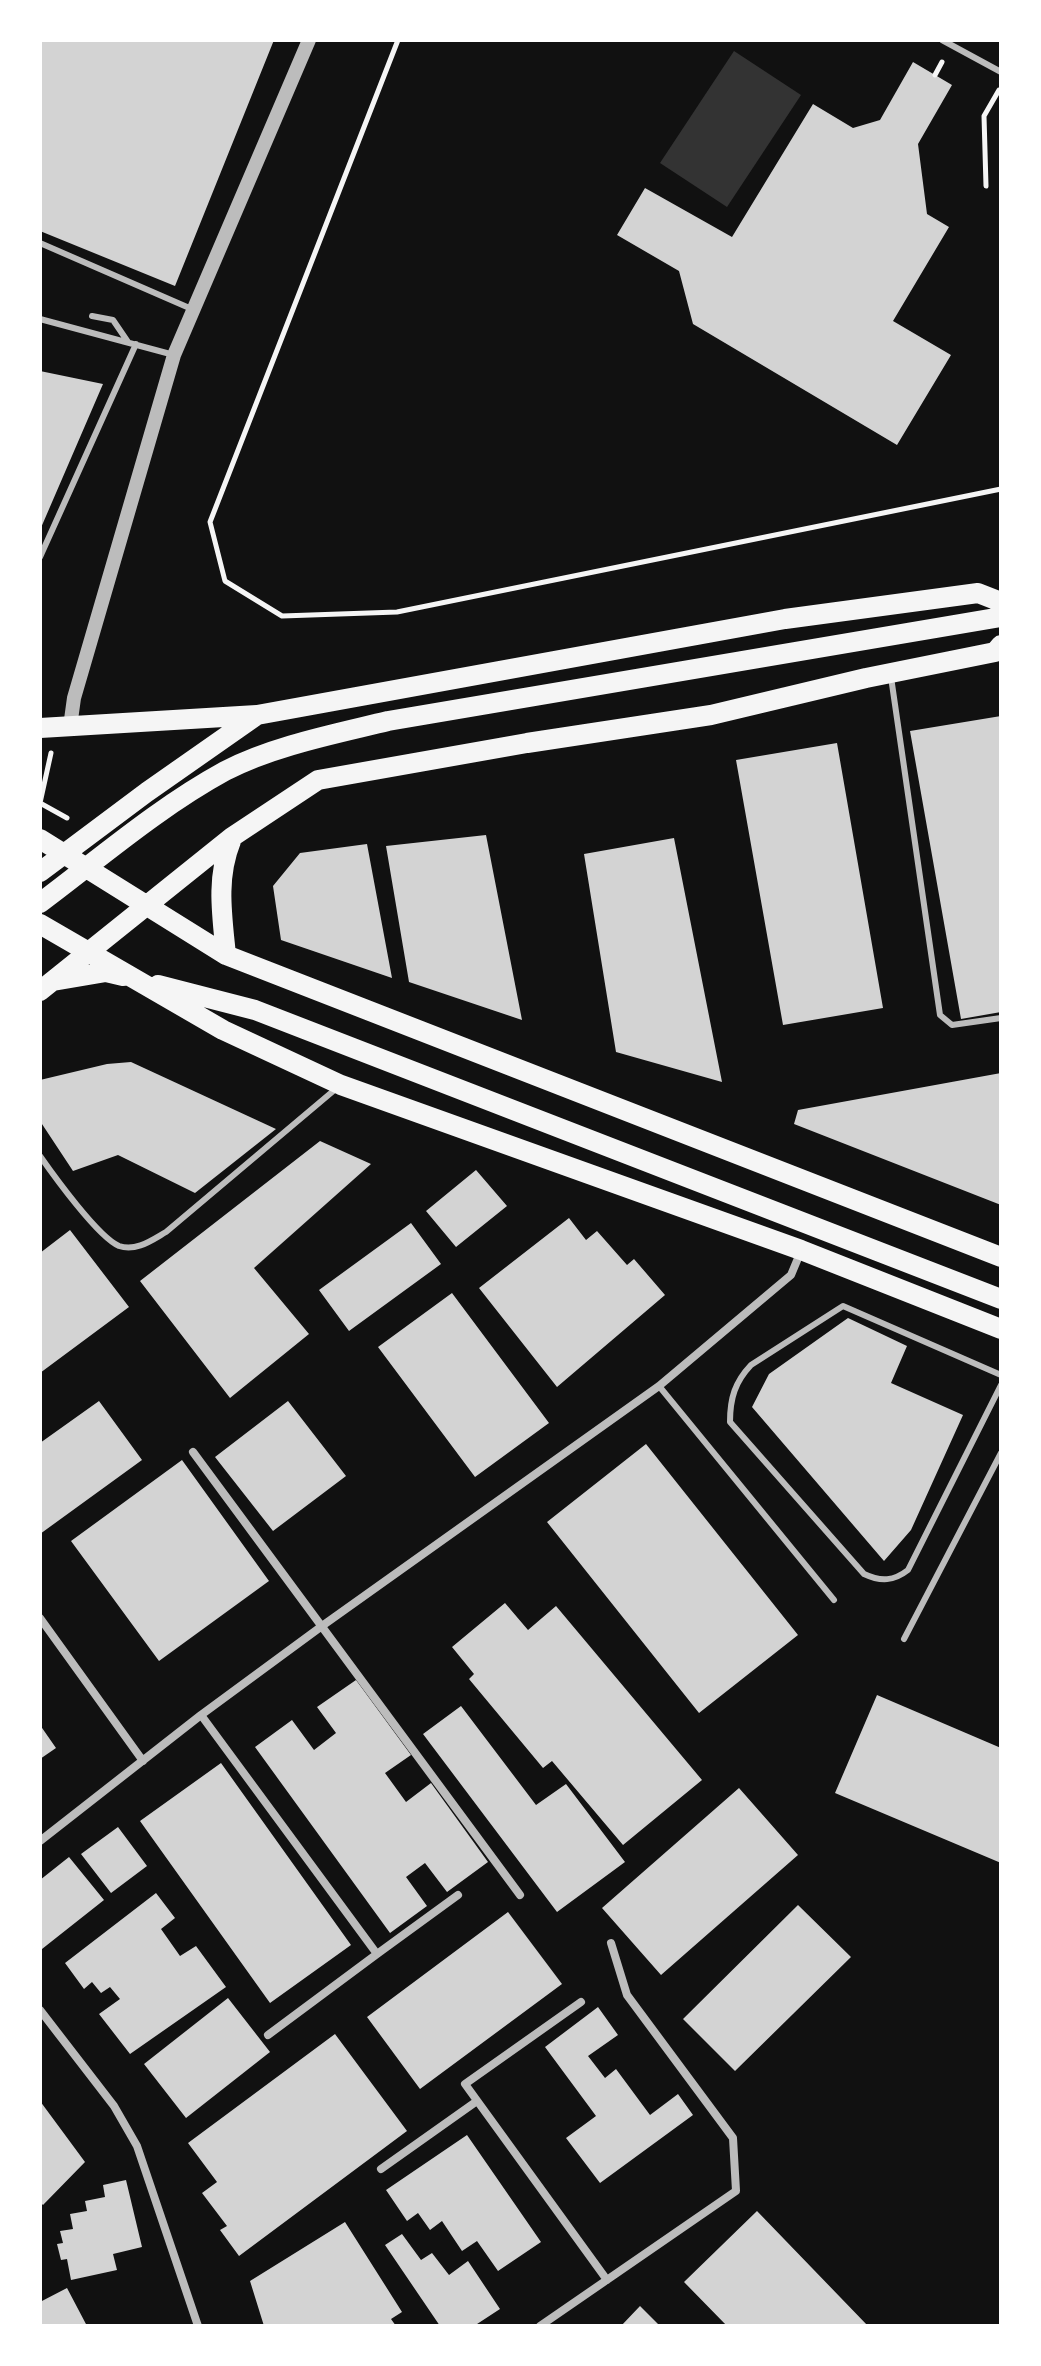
<!DOCTYPE html>
<style>
body{margin:0}
#map{position:relative;width:1041px;height:2366px;overflow:hidden;background:#111;font-family:"Open Sans",sans-serif}
canvas{display:block}
.frame{position:absolute;inset:0;border:42px solid #fff;pointer-events:none}
</style>
<div id="map">
<canvas width="1041" height="2366"></canvas>
<div class="frame"></div>
</div>
<script>
const ctx = document.querySelector('canvas').getContext('2d');
ctx.lineJoin = 'round';
function fill(path, color) {
  ctx.fillStyle = color;
  ctx.fill(path, 'evenodd');
}
function strokePath(path, color, width, dash) {
  ctx.strokeStyle = color;
  ctx.lineWidth = width;
  ctx.lineCap = dash ? 'butt' : 'round';
  ctx.setLineDash(dash || []);
  ctx.stroke(path);
}
fill(new Path2D(`
 M 734,51 L 801,95 L 727,207 L 660,163 Z`), '#333');
fill(new Path2D(`
 M 40,40 L 274,40 L 175,286 L 40,231 Z
 M 913,62 L 952,85 L 918,144 L 927,214 L 949,227 L 893,321 L 951,355 L 897,445 L 693,324 L 679,271 L 617,235 L 645,188 L 732,237 L 813,104 L 853,128 L 880,120 Z
 M 40,371 L 103,384 L 40,530 Z
 M 1001,716 L 1001,1012 L 961,1019 L 910,731 Z
 M 837,743 L 883,1008 L 783,1025 L 736,760 Z
 M 486,835 L 522,1020 L 409,982 L 386,846 Z
 M 674,838 L 722,1082 L 616,1052 L 584,854 Z
 M 367,844 L 392,978 L 281,940 L 273,886 L 300,853 Z
 M 131,1062 L 276,1129 L 195,1193 L 118,1155 L 73,1171 L 40,1121 L 40,1080 L 107,1064 Z
 M 1001,1073 L 1001,1205 L 794,1124 L 798,1110 Z
 M 320,1141 L 371,1164 L 254,1268 L 309,1334 L 230,1398 L 140,1281 Z
 M 476,1170 L 507,1206 L 456,1247 L 426,1211 Z
 M 569,1218 L 586,1240 L 597,1231 L 627,1265 L 634,1259 L 665,1295 L 557,1387 L 479,1288 Z
 M 411,1223 L 441,1264 L 349,1331 L 319,1290 Z
 M 70,1230 L 129,1307 L 40,1373 L 40,1253 Z
 M 452,1293 L 549,1423 L 475,1477 L 378,1347 Z
 M 848,1318 L 907,1346 L 891,1383 L 963,1415 L 911,1530 L 884,1561 L 752,1407 L 769,1374 Z
 M 99,1401 L 142,1460 L 40,1534 L 40,1443 Z
 M 288,1401 L 346,1476 L 273,1531 L 215,1457 Z
 M 646,1444 L 798,1635 L 699,1713 L 547,1522 Z
 M 182,1460 L 269,1581 L 159,1661 L 71,1541 Z
 M 505,1603 L 528,1630 L 556,1606 L 702,1780 L 623,1845 L 552,1761 L 543,1768 L 469,1679 L 474,1674 L 452,1647 Z
 M 356,1680 L 411,1755 L 385,1773 L 406,1802 L 431,1783 L 488,1862 L 447,1892 L 425,1863 L 406,1877 L 427,1906 L 390,1933 L 255,1747 L 292,1720 L 314,1750 L 336,1733 L 317,1707 Z
 M 877,1695 L 1001,1748 L 1001,1863 L 835,1793 Z
 M 461,1706 L 536,1805 L 566,1784 L 625,1862 L 557,1912 L 423,1734 Z
 M 40,1725 L 56,1748 L 40,1759 Z
 M 221,1763 L 351,1945 L 270,2003 L 140,1821 Z
 M 739,1788 L 798,1855 L 661,1975 L 602,1908 Z
 M 118,1827 L 147,1866 L 111,1893 L 81,1854 Z
 M 69,1857 L 104,1900 L 42,1949 L 40,1946 L 40,1880 Z
 M 156,1893 L 175,1918 L 161,1929 L 180,1956 L 196,1946 L 226,1987 L 130,2054 L 99,2014 L 120,1999 L 110,1987 L 101,1993 L 92,1982 L 84,1989 L 65,1963 Z
 M 798,1905 L 851,1957 L 735,2071 L 683,2019 Z
 M 508,1912 L 562,1984 L 420,2089 L 367,2017 Z
 M 228,1998 L 270,2052 L 186,2118 L 144,2064 Z
 M 598,2007 L 618,2035 L 588,2056 L 605,2078 L 616,2069 L 650,2115 L 678,2094 L 693,2115 L 600,2183 L 566,2138 L 596,2116 L 545,2047 Z
 M 335,2034 L 407,2131 L 239,2256 L 220,2230 L 227,2226 L 202,2193 L 217,2182 L 188,2143 Z
 M 40,2101 L 85,2162 L 43,2205 L 40,2202 Z
 M 467,2135 L 541,2242 L 498,2271 L 477,2241 L 462,2251 L 442,2221 L 430,2230 L 418,2213 L 407,2221 L 386,2190 Z
 M 126,2180 L 142,2247 L 113,2254 L 117,2270 L 71,2280 L 67,2259 L 61,2260 L 57,2244 L 63,2243 L 60,2231 L 73,2229 L 70,2214 L 87,2211 L 85,2201 L 105,2197 L 103,2185 Z
 M 757,2211 L 868,2326 L 727,2326 L 684,2282 Z
 M 345,2222 L 402,2312 L 391,2319 L 396,2326 L 264,2326 L 250,2281 Z
 M 402,2234 L 421,2260 L 432,2253 L 449,2275 L 468,2261 L 500,2309 L 474,2326 L 440,2326 L 385,2245 Z
 M 67,2288 L 87,2326 L 40,2326 L 40,2302 Z
 M 640,2306 L 660,2326 L 621,2326 Z`), '#d3d3d3');
strokePath(new Path2D(`
 M 398,40 L 210,522 L 225,581 L 282,616 L 397,612 L 1001,489
 M 935,75 L 942,62
 M 986,186 L 984,116 L 999,90
 M 40,803 L 67,818
 M 40,803 L 51,753`), '#f5f5f5', 5);
strokePath(new Path2D(`
 M 942,40 L 1001,72
 M 40,243 L 194,310
 M 92,316 L 113,320 L 128,342
 M 40,319 L 174,355
 M 40,557 L 136,344
 M 891,677 L 940,1015 L 952,1025 L 1001,1018
 M 40,1156 C 54,1176 98,1237 119,1246 C 136,1252 152,1240 166,1232 L 338,1087
 M 1001,1375 L 843,1306 L 751,1365 C 735,1382 730,1398 730,1422 L 864,1574 C 881,1582 894,1581 908,1570 L 1001,1385
 M 659,1386 L 834,1600
 M 904,1639 L 1001,1453`), '#bcbcbc', 6);
strokePath(new Path2D(`
 M 193,1452 L 520,1895
 M 40,1618 L 143,1761
 M 201,1715 L 377,1954 L 268,2035
 M 40,1841 L 201,1715 L 322,1626 L 659,1386 L 791,1275 L 801,1251
 M 377,1954 L 458,1895
 M 581,2002 L 465,2084 L 607,2280
 M 40,2010 L 114,2106 L 137,2146 L 198,2326
 M 381,2169 L 477,2101
 M 540,2326 L 736,2191 L 733,2138 L 627,1995 L 611,1943`), '#bcbcbc', 8);
strokePath(new Path2D(`
 M 70,727 L 74,698 L 174,355 L 309,40`), '#bcbcbc', 14);
strokePath(new Path2D(`
 M 40,728 L 257,715
 M 40,839 L 226,955 L 1001,1257
 M 40,872 L 147,792 L 257,715 L 785,619 L 978,593 L 1001,602
 M 40,903 C 100,858 159,807 225,771 C 273,746 335,734 388,721 L 1001,617
 M 40,924 L 223,1030 L 341,1085 L 801,1250 L 1001,1329
 M 226,955 C 222,915 216,878 231,841
 M 53,981 L 106,972 L 123,976
 M 158,985 L 255,1010 L 1001,1299
 M 40,991 L 232,837 L 318,780 L 527,743 L 711,715 L 866,678 L 995,652 L 1001,645`), '#f5f5f5', 20);
</script>
